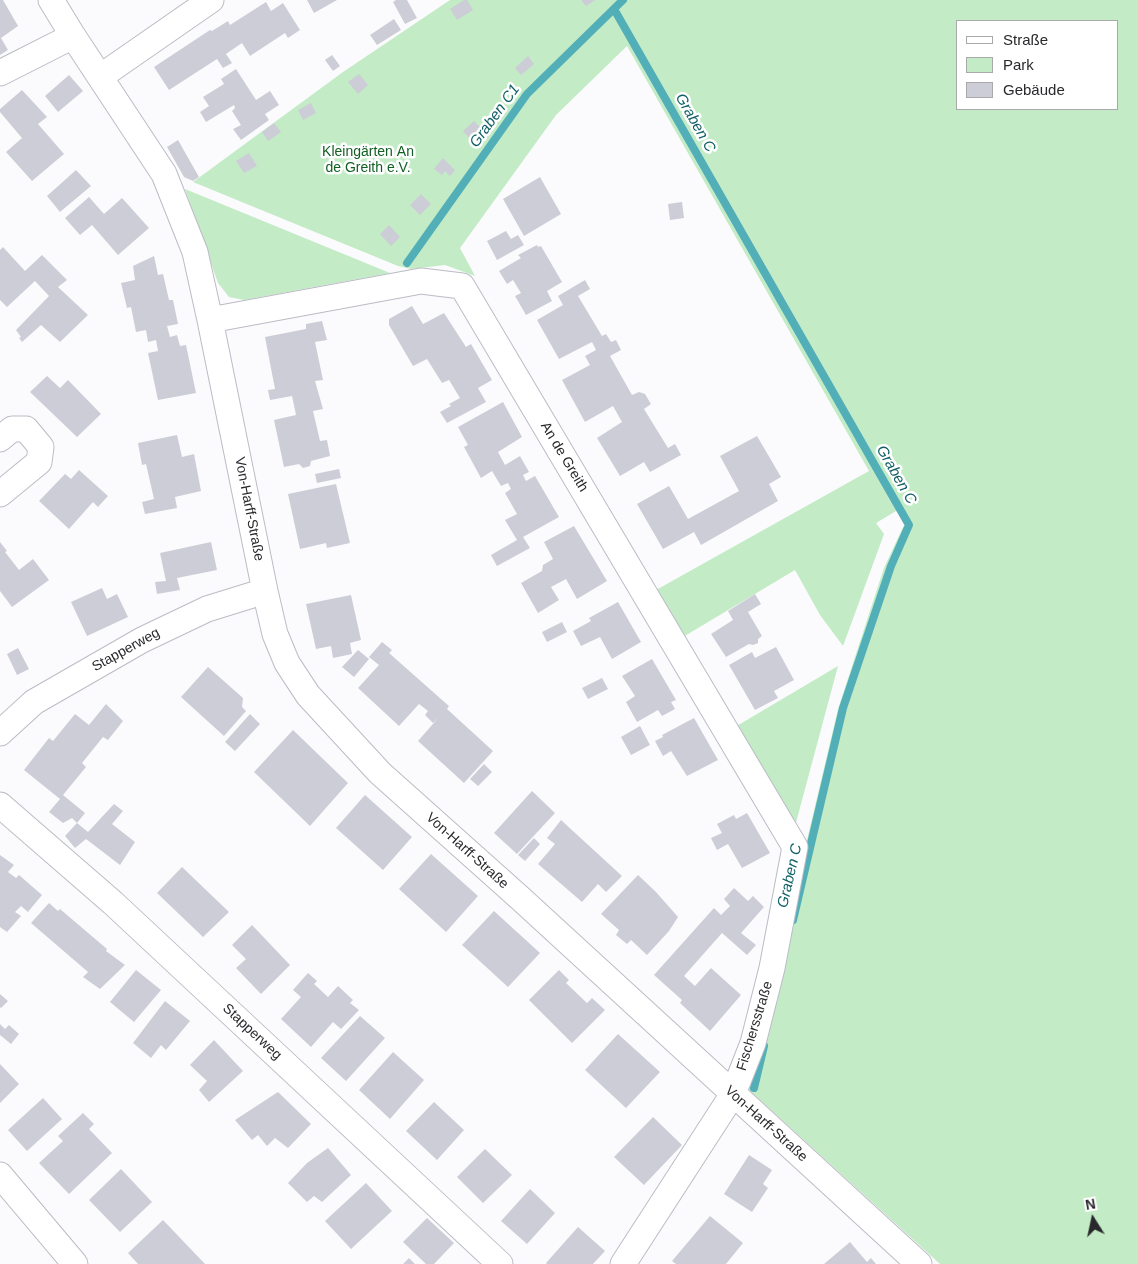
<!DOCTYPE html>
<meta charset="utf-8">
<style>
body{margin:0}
#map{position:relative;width:1138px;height:1264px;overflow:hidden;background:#fbfbfd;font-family:Helvetica,sans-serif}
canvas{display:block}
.legend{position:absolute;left:956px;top:20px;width:162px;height:90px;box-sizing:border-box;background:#fff;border:1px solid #a9a9ab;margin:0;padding:6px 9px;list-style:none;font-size:15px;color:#29292d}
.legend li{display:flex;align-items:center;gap:10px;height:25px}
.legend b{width:25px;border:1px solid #a9a9ab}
.north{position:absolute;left:1068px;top:1194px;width:50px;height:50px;-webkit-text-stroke:4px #fff;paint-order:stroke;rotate:350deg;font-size:14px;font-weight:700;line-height:20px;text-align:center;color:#29292d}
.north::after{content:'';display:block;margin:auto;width:18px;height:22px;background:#29292d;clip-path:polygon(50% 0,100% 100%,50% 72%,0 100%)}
</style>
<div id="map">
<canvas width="1138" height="1264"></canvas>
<ul class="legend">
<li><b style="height:6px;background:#fff"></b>Straße</li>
<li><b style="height:14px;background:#c3ebc6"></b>Park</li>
<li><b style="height:14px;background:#cccdd7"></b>Gebäude</li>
</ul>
<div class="north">N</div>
</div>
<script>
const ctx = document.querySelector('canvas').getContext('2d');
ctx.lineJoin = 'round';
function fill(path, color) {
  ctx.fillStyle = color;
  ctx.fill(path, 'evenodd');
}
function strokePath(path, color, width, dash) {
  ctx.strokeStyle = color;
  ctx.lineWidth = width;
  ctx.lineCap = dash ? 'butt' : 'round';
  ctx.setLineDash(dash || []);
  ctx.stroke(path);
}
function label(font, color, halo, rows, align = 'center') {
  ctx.font = font + ' Helvetica,sans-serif';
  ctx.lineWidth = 5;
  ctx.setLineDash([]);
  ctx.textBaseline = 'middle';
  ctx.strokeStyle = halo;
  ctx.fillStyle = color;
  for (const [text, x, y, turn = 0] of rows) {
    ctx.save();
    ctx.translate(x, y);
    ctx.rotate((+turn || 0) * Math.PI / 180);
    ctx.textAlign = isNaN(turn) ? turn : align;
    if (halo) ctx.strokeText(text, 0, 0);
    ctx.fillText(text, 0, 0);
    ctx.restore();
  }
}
fill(new Path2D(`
 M 450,0 L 1138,0 L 1138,1264 L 940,1264 L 748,1089 L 838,709 L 884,568 L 903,527 L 907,525 L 900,512 L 896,511 L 876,523 L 884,534 L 843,646 L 820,615 L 795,570 L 683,637 L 656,590 L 869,471 L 627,46 L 556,115 L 460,248 L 475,276 L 445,265 L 411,269 L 398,266 L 193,182 L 343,72 ZM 957,21 L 1117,21 L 1117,109 L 957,109 Z
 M 185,189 L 390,273 L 244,300 L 229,297 L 218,283 Z
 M 838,666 L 794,830 L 735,727 Z`), '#c3ebc6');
strokePath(new Path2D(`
 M 614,9 L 909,525 L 891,566 L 843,708 L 793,920
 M 407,263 L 527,94 L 623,0
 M 754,1088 L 764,1046`), '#52afb8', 8);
fill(new Path2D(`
 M 0,0 L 3,0 L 18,26 L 1,38 L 8,50 L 0,55 Z
 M 307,0 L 337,0 L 314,13 Z
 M 396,0 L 407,0 L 417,18 L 405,24 L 393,2 Z
 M 464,0 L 467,0 L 473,10 L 457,20 L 450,9 Z
 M 581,0 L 595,0 L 586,6 Z
 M 266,2 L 271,11 L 283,3 L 300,30 L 288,38 L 285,33 L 250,56 L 242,43 L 226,54 L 232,63 L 223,68 L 217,59 L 169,90 L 154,67 L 210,30 L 212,31 L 228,21 L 230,25 Z
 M 394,19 L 401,30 L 377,45 L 370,35 Z
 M 332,55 L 340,66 L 333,71 L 325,60 Z
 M 528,56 L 534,64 L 521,75 L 515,68 Z
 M 236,69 L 256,100 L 270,91 L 279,105 L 265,114 L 269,120 L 241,140 L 233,129 L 241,125 L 232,111 L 235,108 L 234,105 L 206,122 L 200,112 L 209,106 L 203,97 L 224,84 L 221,79 Z
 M 359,74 L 368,85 L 358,94 L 348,82 Z
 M 69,75 L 83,91 L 58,112 L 45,96 Z
 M 22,90 L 47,117 L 38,124 L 64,154 L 32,181 L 6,152 L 22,138 L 0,112 L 0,109 Z
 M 311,103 L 316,113 L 303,120 L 298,110 Z
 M 474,121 L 483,130 L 471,140 L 463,131 Z
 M 274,123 L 281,132 L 268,141 L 262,132 Z
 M 178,140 L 199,177 L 193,181 L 184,177 L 167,147 Z
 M 249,153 L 257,166 L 244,173 L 236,161 Z
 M 443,158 L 455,170 L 450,176 L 445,171 L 442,175 L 434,169 Z
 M 76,170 L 91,186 L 60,212 L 47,196 Z
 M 540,177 L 561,214 L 524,236 L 503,199 Z
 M 421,194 L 431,204 L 420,215 L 410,205 Z
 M 89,197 L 104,214 L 122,198 L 149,228 L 118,255 L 92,225 L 80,235 L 65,218 Z
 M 682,202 L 684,218 L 670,220 L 668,204 Z
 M 389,225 L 400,237 L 391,246 L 380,234 Z
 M 506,231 L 511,239 L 518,235 L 524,245 L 497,260 L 487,241 Z
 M 537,245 L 538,247 L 541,246 L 562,282 L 547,291 L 552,301 L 526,315 L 515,296 L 521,293 L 513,280 L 507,284 L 499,271 L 521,258 L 518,255 Z
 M 3,247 L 25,271 L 42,255 L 67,280 L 58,287 L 88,315 L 60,342 L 41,325 L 22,342 L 19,338 L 21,337 L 16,330 L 49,296 L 35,281 L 7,307 L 0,300 L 0,250 Z
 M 154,256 L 158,275 L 163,274 L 169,300 L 173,300 L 178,324 L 167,326 L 170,337 L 177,335 L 180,346 L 186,345 L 196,393 L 158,400 L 148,353 L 158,351 L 156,340 L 148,342 L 146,330 L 136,332 L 131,307 L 127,308 L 121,283 L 135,280 L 133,266 Z
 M 585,280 L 590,289 L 578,296 L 602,336 L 606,334 L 611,342 L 616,340 L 621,350 L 610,356 L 632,395 L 639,392 L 645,394 L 651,404 L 644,409 L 668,448 L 675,444 L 681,455 L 650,472 L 644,462 L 620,476 L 597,438 L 622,422 L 613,406 L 585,422 L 562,380 L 590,365 L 585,356 L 596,350 L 592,342 L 559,359 L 537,320 L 563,305 L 558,296 Z
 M 412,306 L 423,324 L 444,313 L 466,347 L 471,344 L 492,380 L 478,388 L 486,402 L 447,423 L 440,412 L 451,406 L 449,404 L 460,398 L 449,380 L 442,383 L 427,359 L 413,366 L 389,325 L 389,319 Z
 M 322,321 L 327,340 L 315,342 L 323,380 L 315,381 L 323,409 L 313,411 L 320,441 L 327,440 L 330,456 L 311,461 L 310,466 L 303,468 L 299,464 L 284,467 L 274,420 L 296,415 L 292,396 L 270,400 L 268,390 L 275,389 L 265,337 L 306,329 L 306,324 Z
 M 47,376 L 60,388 L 68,380 L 101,414 L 77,437 L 30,392 Z
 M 503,402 L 522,437 L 498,452 L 505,465 L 520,456 L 529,472 L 523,475 L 526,481 L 535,476 L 559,517 L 523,537 L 530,548 L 497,566 L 491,555 L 517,540 L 505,520 L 517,514 L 505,493 L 511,489 L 508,483 L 501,486 L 492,471 L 481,478 L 464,447 L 468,445 L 458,427 Z
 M 177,435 L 182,457 L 194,454 L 201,491 L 175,497 L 177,508 L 145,514 L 142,502 L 154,499 L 146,464 L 142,465 L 138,443 Z
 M 757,436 L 781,477 L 769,484 L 778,501 L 701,545 L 694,532 L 663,549 L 637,504 L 669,486 L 688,519 L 739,491 L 720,456 Z
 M 339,469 L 341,478 L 317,483 L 315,474 Z
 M 79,470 L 108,496 L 98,507 L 93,502 L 69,529 L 39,501 L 65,474 L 71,479 Z
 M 336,484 L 350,543 L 327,548 L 326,543 L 300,549 L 288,494 Z
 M 574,526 L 607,581 L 577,599 L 566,579 L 551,587 L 559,600 L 538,613 L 521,583 L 542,571 L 543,565 L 553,559 L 544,542 Z
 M 0,542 L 7,551 L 5,552 L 19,570 L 33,559 L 49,580 L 12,607 L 0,591 Z
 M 211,542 L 217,570 L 177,578 L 180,590 L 157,594 L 155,582 L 166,581 L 160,553 Z
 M 102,588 L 107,599 L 117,594 L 128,617 L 87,636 L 71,602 Z
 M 755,594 L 761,604 L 748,612 L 762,636 L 758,639 L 758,643 L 753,645 L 749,644 L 726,657 L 711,634 L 733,620 L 728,611 Z
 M 351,595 L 361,640 L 350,643 L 352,654 L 333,658 L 331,646 L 316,649 L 306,604 Z
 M 618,602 L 641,642 L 612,659 L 600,637 L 581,646 L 573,631 L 591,621 L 589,618 Z
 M 562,622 L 567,632 L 547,642 L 542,632 Z
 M 382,642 L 392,650 L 389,653 L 441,699 L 449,706 L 447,709 L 493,751 L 464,783 L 418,741 L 439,717 L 433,723 L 425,715 L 428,711 L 419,704 L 399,726 L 358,688 L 379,665 L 369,657 Z
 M 776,647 L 794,680 L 774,691 L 778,698 L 755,710 L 729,665 L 752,652 L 755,658 Z
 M 18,648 L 29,669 L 17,675 L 7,654 Z
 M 358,650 L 369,659 L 354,677 L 342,667 Z
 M 652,659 L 676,700 L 671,702 L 675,709 L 662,716 L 658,710 L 637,722 L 626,702 L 635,696 L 622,676 Z
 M 208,667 L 243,698 L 242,707 L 246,711 L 224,736 L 181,697 Z
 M 602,678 L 608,689 L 588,699 L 582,688 Z
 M 106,704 L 123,721 L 108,740 L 103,737 L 82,763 L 86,767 L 63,795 L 85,813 L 77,823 L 72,818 L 63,823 L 49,812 L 60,799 L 24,770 L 49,738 L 53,741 L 75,714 L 89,725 Z
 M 250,714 L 260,724 L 235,751 L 225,742 Z
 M 694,718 L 718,760 L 687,776 L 671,751 L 663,756 L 655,741 L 663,737 L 662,735 Z
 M 640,726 L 650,745 L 631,755 L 621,737 Z
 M 293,730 L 348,783 L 310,826 L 254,772 Z
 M 484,764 L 492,772 L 478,786 L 470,779 Z
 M 532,791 L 555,813 L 517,854 L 494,833 Z
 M 365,795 L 412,837 L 383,870 L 336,828 Z
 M 114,804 L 123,811 L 112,824 L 135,842 L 120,865 L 86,839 L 75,848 L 65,836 L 77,823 L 88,832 Z
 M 747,813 L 770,853 L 742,868 L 728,844 L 717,850 L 711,838 L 722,833 L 717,824 L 734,815 L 736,819 Z
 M 561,820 L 622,876 L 606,892 L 598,884 L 582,902 L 538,864 L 555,844 L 547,838 Z
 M 534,838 L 540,844 L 525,861 L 518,855 Z
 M 431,854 L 478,896 L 446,932 L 399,889 Z
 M 0,855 L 14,865 L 8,872 L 16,878 L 19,875 L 42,895 L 28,912 L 21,906 L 15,912 L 21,916 L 7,932 L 0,927 Z
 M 182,867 L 229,912 L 203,937 L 157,893 Z
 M 638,875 L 656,892 L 678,917 L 669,931 L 647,955 L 631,940 L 627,944 L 616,935 L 619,930 L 601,914 Z
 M 734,888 L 748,901 L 753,896 L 764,907 L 741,933 L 756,945 L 747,955 L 722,933 L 684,976 L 695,986 L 711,968 L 741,995 L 710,1031 L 680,1003 L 682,1000 L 654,975 L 714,908 L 721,915 L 730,906 L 724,899 Z
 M 49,903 L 58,911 L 60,909 L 107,949 L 106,951 L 125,965 L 100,989 L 83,977 L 88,972 L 31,923 Z
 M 494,911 L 540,953 L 508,987 L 462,945 Z
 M 252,925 L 290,965 L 261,994 L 236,968 L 246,959 L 232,945 Z
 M 136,970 L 161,990 L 134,1022 L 110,1002 Z
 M 559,970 L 569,980 L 566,983 L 587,1003 L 592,998 L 605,1010 L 572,1043 L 529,1000 Z
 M 308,973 L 317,981 L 314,984 L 328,997 L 338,986 L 353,1000 L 350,1003 L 359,1010 L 341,1029 L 333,1022 L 311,1047 L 281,1019 L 301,997 L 293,990 Z
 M 0,994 L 8,1001 L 1,1008 L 0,1007 Z
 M 165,1001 L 190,1021 L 166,1050 L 161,1045 L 151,1058 L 133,1043 Z
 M 360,1016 L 385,1038 L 346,1081 L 321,1058 Z
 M 0,1024 L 5,1029 L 9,1025 L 19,1034 L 11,1044 L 0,1035 Z
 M 618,1034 L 660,1072 L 626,1108 L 585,1070 Z
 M 214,1040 L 243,1071 L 209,1102 L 199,1090 L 207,1081 L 190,1065 Z
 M 393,1052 L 424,1080 L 390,1119 L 359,1090 Z
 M 0,1064 L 19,1084 L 0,1103 Z
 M 278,1092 L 311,1124 L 288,1148 L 275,1138 L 267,1146 L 258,1135 L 252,1140 L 235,1120 Z
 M 43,1098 L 62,1119 L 27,1151 L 8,1130 Z
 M 434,1102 L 464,1130 L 437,1160 L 406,1131 Z
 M 83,1113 L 94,1124 L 89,1129 L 112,1153 L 69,1194 L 39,1163 L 63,1141 L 58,1136 Z
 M 653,1117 L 682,1145 L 644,1185 L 614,1157 Z
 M 328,1148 L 351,1175 L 322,1202 L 314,1196 L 307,1202 L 288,1183 L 307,1163 Z
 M 485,1149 L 512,1175 L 483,1203 L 457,1177 Z
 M 749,1155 L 772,1170 L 763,1184 L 768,1188 L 752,1212 L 724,1194 Z
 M 121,1169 L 152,1202 L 120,1232 L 89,1200 Z
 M 366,1183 L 392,1211 L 351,1249 L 325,1221 Z
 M 530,1189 L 555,1213 L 527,1244 L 501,1221 Z
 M 710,1216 L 743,1243 L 726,1264 L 676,1264 L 672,1261 Z
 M 427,1218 L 454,1243 L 434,1264 L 426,1264 L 403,1242 Z
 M 163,1220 L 205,1264 L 138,1264 L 128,1253 Z
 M 578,1227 L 605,1251 L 593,1264 L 547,1264 L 546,1263 Z
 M 850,1242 L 867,1262 L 871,1258 L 876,1264 L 824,1264 Z
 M 409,1258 L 415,1264 L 403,1264 Z`), '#cccdd7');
const minor = new Path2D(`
 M 51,0 L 73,36 L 164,174 L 195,252 L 210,320 L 265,591 L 275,634 L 287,663 L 308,695 L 380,773 L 520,898 L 919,1264
 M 0,73 L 73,36
 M 100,77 L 211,0
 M 210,320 L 421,281 L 462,286 L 795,847 L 772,968 L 753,1043 L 733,1094 L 623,1264
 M 0,439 L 12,429 L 26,429 L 41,447 L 39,462 L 0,494
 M 0,733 L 34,702 L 142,640 L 207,609 L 265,591
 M 0,805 L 113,903 L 500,1264
 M 0,1175 L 75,1264`);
strokePath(minor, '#bbbcc5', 27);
strokePath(minor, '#fff', 25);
label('14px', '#115f23', '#fff', [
 ["Kleingärten An",368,152],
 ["de Greith e.V.",368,168]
]);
label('14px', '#29292d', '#fff', [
 ["An de Greith",564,457,59],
 ["Von-Harff-Straße",249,509,79],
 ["Stapperweg",126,650,-29],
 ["Von-Harff-Straße",467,851,42],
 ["Fischersstraße",755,1026,-73],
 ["Stapperweg",252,1032,43],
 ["Von-Harff-Straße",766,1124,42]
]);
label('italic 15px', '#116067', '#fff', [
 ["Graben C1",495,116,-54],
 ["Graben C",695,123,60],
 ["Graben C",896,475,60],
 ["Graben C",790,876,-77]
]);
</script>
